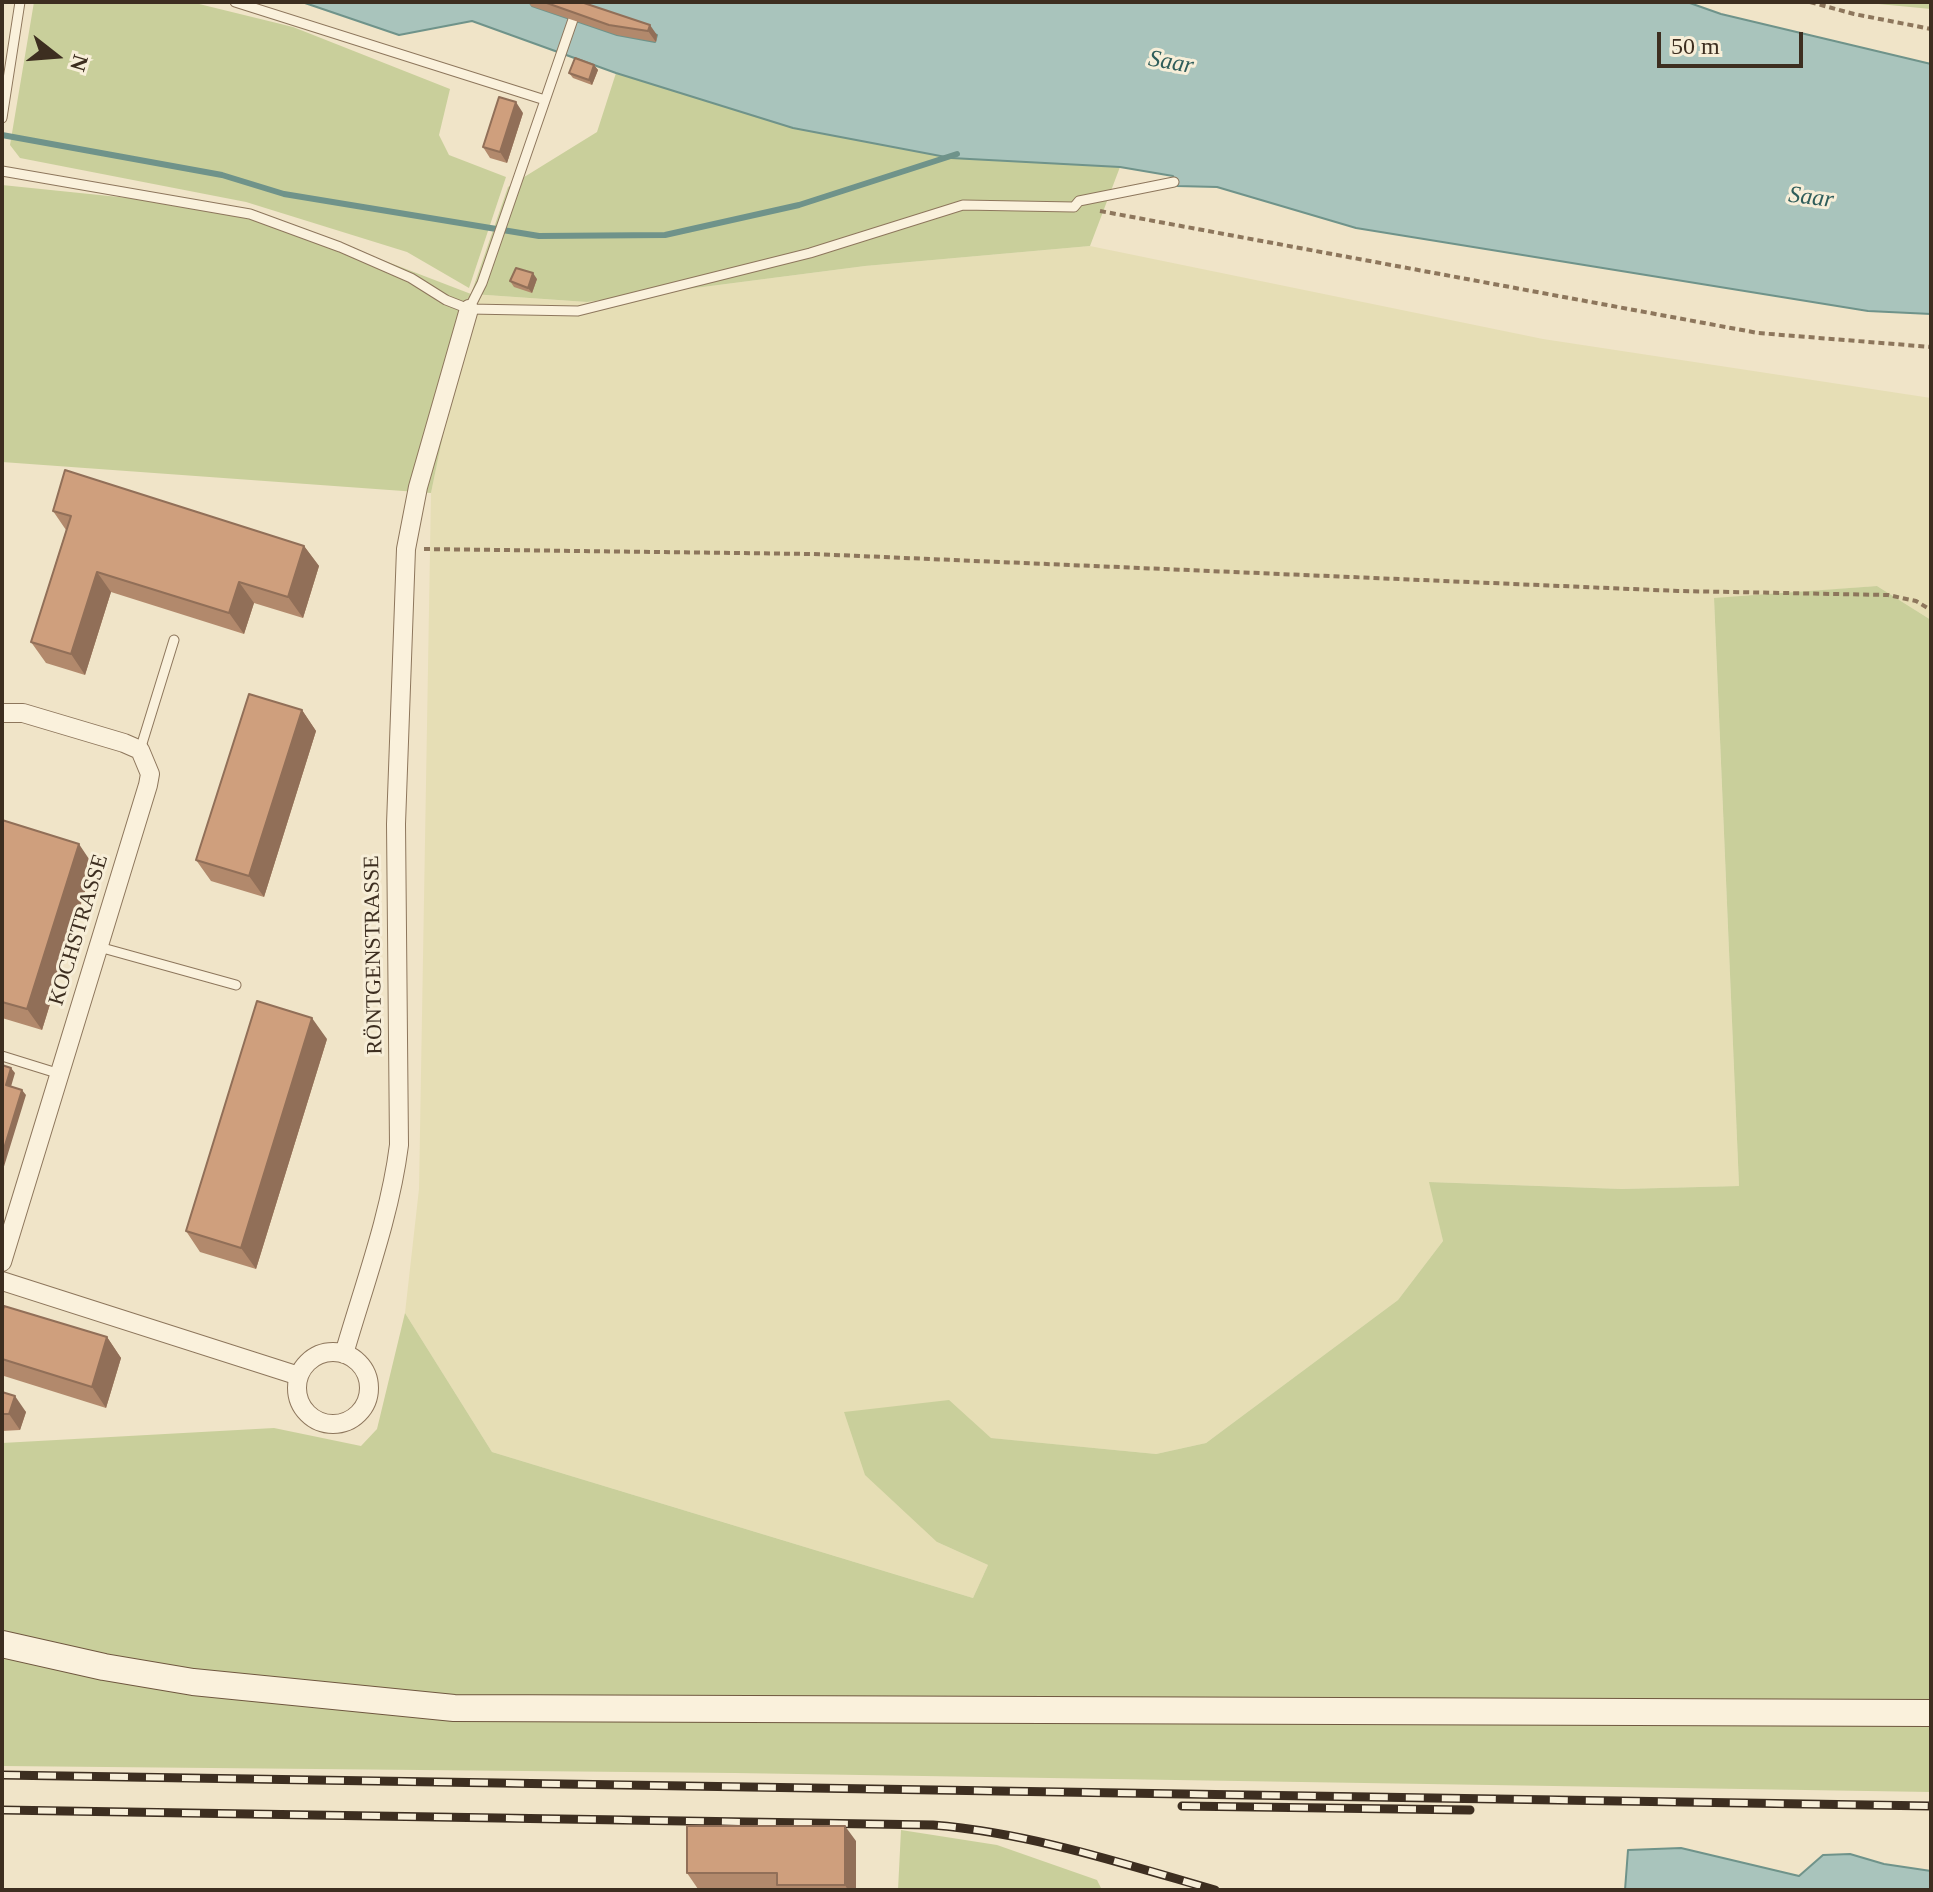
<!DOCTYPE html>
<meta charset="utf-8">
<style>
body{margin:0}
#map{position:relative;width:1933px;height:1892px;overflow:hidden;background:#f0e4c8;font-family:"Times New Roman",serif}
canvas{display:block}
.frame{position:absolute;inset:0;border:4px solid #3d2e20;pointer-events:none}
.north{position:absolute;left:16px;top:16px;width:80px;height:80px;-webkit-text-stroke:6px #f7eed8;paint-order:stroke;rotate:107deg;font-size:22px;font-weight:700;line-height:32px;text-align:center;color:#3d2e20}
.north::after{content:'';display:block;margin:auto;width:28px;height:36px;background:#3d2e20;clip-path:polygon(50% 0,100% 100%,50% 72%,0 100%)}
.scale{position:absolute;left:1657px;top:32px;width:146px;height:36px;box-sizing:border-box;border:4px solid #3d2e20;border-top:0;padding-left:10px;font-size:24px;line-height:28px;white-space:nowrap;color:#3d2e20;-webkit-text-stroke:6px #f7eed8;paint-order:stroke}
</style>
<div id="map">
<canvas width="1933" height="1892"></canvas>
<div class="frame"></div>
<div class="north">N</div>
<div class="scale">50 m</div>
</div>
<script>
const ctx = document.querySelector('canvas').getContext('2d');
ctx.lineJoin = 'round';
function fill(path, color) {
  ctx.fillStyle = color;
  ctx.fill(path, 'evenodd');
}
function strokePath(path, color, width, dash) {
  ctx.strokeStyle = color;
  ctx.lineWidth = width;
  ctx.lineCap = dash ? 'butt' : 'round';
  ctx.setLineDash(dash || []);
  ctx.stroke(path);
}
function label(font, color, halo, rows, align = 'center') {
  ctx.font = font + ' "Times New Roman",serif';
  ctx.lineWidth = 6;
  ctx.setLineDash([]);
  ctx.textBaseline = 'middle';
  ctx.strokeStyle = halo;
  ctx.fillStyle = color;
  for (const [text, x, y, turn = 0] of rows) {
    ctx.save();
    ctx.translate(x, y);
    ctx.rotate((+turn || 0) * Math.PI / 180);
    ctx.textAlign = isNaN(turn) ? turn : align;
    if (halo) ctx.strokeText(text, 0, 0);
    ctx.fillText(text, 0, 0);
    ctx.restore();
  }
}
fill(new Path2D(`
 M 1090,246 L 1543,339 L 1931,398 L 1931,620 L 1877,586 L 1714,599 L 1739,1186 L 1622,1189 L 1430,1182 L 1443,1241 L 1398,1300 L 1206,1443 L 1156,1454 L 990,1438 L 948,1401 L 937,1542 L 988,1565 L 973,1598 L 492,1452 L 405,1313 L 419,1189 L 431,493 L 471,294 L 587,302 L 865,266 Z`), '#e6deb5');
fill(new Path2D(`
 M 34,2 L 191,2 L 293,27 L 450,89 L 439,135 L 449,155 L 506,177 L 469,288 L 407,252 L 246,202 L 20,158 L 10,145 Z
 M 1865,2 L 1931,2 L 1931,9 L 1868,3 Z
 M 616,73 L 793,128 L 951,158 L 1120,167 L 1090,246 L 865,266 L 587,302 L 472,294 L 431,493 L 2,462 L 2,185 L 255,211 L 471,294 L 508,187 L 597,132 Z
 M 1877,586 L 1931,620 L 1931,1792 L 735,1773 L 2,1766 L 2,1443 L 274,1428 L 361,1446 L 377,1429 L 405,1313 L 492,1452 L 973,1598 L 988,1565 L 937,1542 L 865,1475 L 844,1412 L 949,1400 L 991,1438 L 1156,1454 L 1206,1443 L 1398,1300 L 1443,1241 L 1429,1182 L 1622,1189 L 1739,1186 L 1714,598 Z
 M 901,1830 L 997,1845 L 1097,1880 L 1102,1890 L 898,1890 Z`), '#c9cf9b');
const water = new Path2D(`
 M 302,2 L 529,2 L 532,6 L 617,35 L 655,42 L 657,35 L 556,2 L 1687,2 L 1721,14 L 1931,64 L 1931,314 L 1868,311 L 1356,228 L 1217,187 L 1177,186 L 1173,176 L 1120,167 L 951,158 L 793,128 L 616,73 L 472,21 L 399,35 Z
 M 1681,1848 L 1799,1876 L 1823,1855 L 1850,1854 L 1884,1864 L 1931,1871 L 1931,1890 L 1625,1890 L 1628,1850 Z`);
fill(water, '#a9c4bc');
strokePath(water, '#6f938a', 2);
strokePath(new Path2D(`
 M 2,135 L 222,175 L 284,194 L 539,236 L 665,235 L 799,205 L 957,154`), '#6f938a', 6);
const service = new Path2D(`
 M 235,2 L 545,100
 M 2,118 L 20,2
 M 2,171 L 250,214 L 340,247 L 411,278 L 446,300 L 469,309 L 578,311 L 810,253 L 963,205 L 1074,207 L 1079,201 L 1174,182
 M 469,309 L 482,283 L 579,2
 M 140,750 L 174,640
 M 99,947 L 236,985
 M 2,1056 L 60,1074`);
const minor = new Path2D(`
 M 2,713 L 23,713 L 124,743 L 140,750 L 150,774 L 148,785 L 2,1262
 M 2,1281 L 299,1376
 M297 1388a36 36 0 1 1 72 0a36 36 0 1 1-72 0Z
 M 344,1354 C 364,1285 390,1216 399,1145 L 396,824 L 406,549 L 418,487 L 469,309`);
const secondary = new Path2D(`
 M 2,1644 L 104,1667 L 193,1682 L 454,1708 L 1931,1713`);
strokePath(service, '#8d765c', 11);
strokePath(minor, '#8d765c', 20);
strokePath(secondary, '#6f573f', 28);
strokePath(new Path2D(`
 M 1810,2 L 1854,14 L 1931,29
 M 1100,211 L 1758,333 L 1931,347
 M 424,549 L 813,554 L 1678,591 L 1888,595 L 1916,601 L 1931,610`), '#8d765c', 4, [6, 4]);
strokePath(service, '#faf1dc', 9);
strokePath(minor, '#faf1dc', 18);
strokePath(secondary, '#faf1dc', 26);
const rail = new Path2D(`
 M 2,1775 L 1931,1806
 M 1182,1806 L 1470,1810
 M 2,1810 L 933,1825 C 1030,1833 1121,1863 1215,1890`);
strokePath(rail, '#3d2e20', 9);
strokePath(rail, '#f7eed8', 6, [18]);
fill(new Path2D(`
 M 529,2 L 581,2 L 657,35 L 656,42 L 617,35 L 531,6 Z
 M 594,65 L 598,70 L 592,85 L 573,78 L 569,73 Z
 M 523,113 L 507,163 L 490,158 L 483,147 Z
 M 537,279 L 532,293 L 514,287 L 510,281 Z
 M 53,511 L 304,546 L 319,566 L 303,618 L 254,603 L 244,634 L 111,592 L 85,675 L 46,663 L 31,642 L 66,530 Z
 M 302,710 L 316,731 L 264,897 L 211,881 L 196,860 Z
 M 2,820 L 93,865 L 42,1030 L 2,1018 Z
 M 327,1039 L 256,1269 L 200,1252 L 186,1231 Z
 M 2,1314 L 107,1337 L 121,1358 L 106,1408 L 4,1376 L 2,1374 Z
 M 2,1392 L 26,1412 L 20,1430 L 2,1431 Z
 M 856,1841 L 856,1890 L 698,1889 L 687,1873 Z`), '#b2896c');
fill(new Path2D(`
 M 650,25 L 657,35 L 656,42 L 648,31 Z
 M 594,65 L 598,70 L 592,85 L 589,80 Z
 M 516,102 L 523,113 L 507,163 L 500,152 Z
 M 533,273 L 537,279 L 532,293 L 528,288 Z
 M 304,546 L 319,566 L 303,618 L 288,597 Z
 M 97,572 L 111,592 L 85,675 L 71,654 Z
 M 239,582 L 254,603 L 244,634 L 229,613 Z
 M 302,710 L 316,731 L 264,897 L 249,876 Z
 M 79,844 L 93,865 L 42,1030 L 27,1009 Z
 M 312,1018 L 327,1039 L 256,1269 L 241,1248 Z
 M 11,1068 L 15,1073 L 10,1090 L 6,1085 Z
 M 22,1090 L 26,1095 L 2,1173 L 2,1155 Z
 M 107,1337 L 121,1358 L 106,1408 L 92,1387 Z
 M 15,1396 L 26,1412 L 20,1430 L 9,1414 Z
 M 845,1826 L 856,1841 L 856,1890 L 848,1890 L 845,1885 Z`), '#916f58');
const building = new Path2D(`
 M 544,2 L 581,2 L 650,25 L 648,31 L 609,25 Z
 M 575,58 L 594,65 L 589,80 L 569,73 Z
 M 499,97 L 516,102 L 500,152 L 483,147 Z
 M 516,268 L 533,273 L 528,288 L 510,281 Z
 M 65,470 L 304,546 L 288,597 L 239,582 L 229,613 L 97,572 L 71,654 L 31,642 L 71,516 L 53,511 Z
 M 249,694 L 302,710 L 249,876 L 196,860 Z
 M 2,820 L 79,844 L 27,1009 L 2,1002 Z
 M 257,1001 L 312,1018 L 241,1248 L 186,1231 Z
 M 2,1065 L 11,1068 L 6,1085 L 22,1090 L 2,1155 Z
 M 4,1306 L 107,1337 L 92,1387 L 2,1359 L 2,1314 Z
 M 2,1392 L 15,1396 L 9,1414 L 2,1414 Z
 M 687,1826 L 845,1826 L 845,1885 L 777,1885 L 777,1873 L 687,1873 Z`);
fill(building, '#cf9f7d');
strokePath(building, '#916f58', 2);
label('22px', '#3d2e20', '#f7eed8', [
 ["KOCHSTRASSE",79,930,-73],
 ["RÖNTGENSTRASSE",374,955,-91]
]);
label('italic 24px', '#2f5d5a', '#f7eed8', [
 ["Saar",1171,63,10],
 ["Saar",1811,198,7]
]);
</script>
